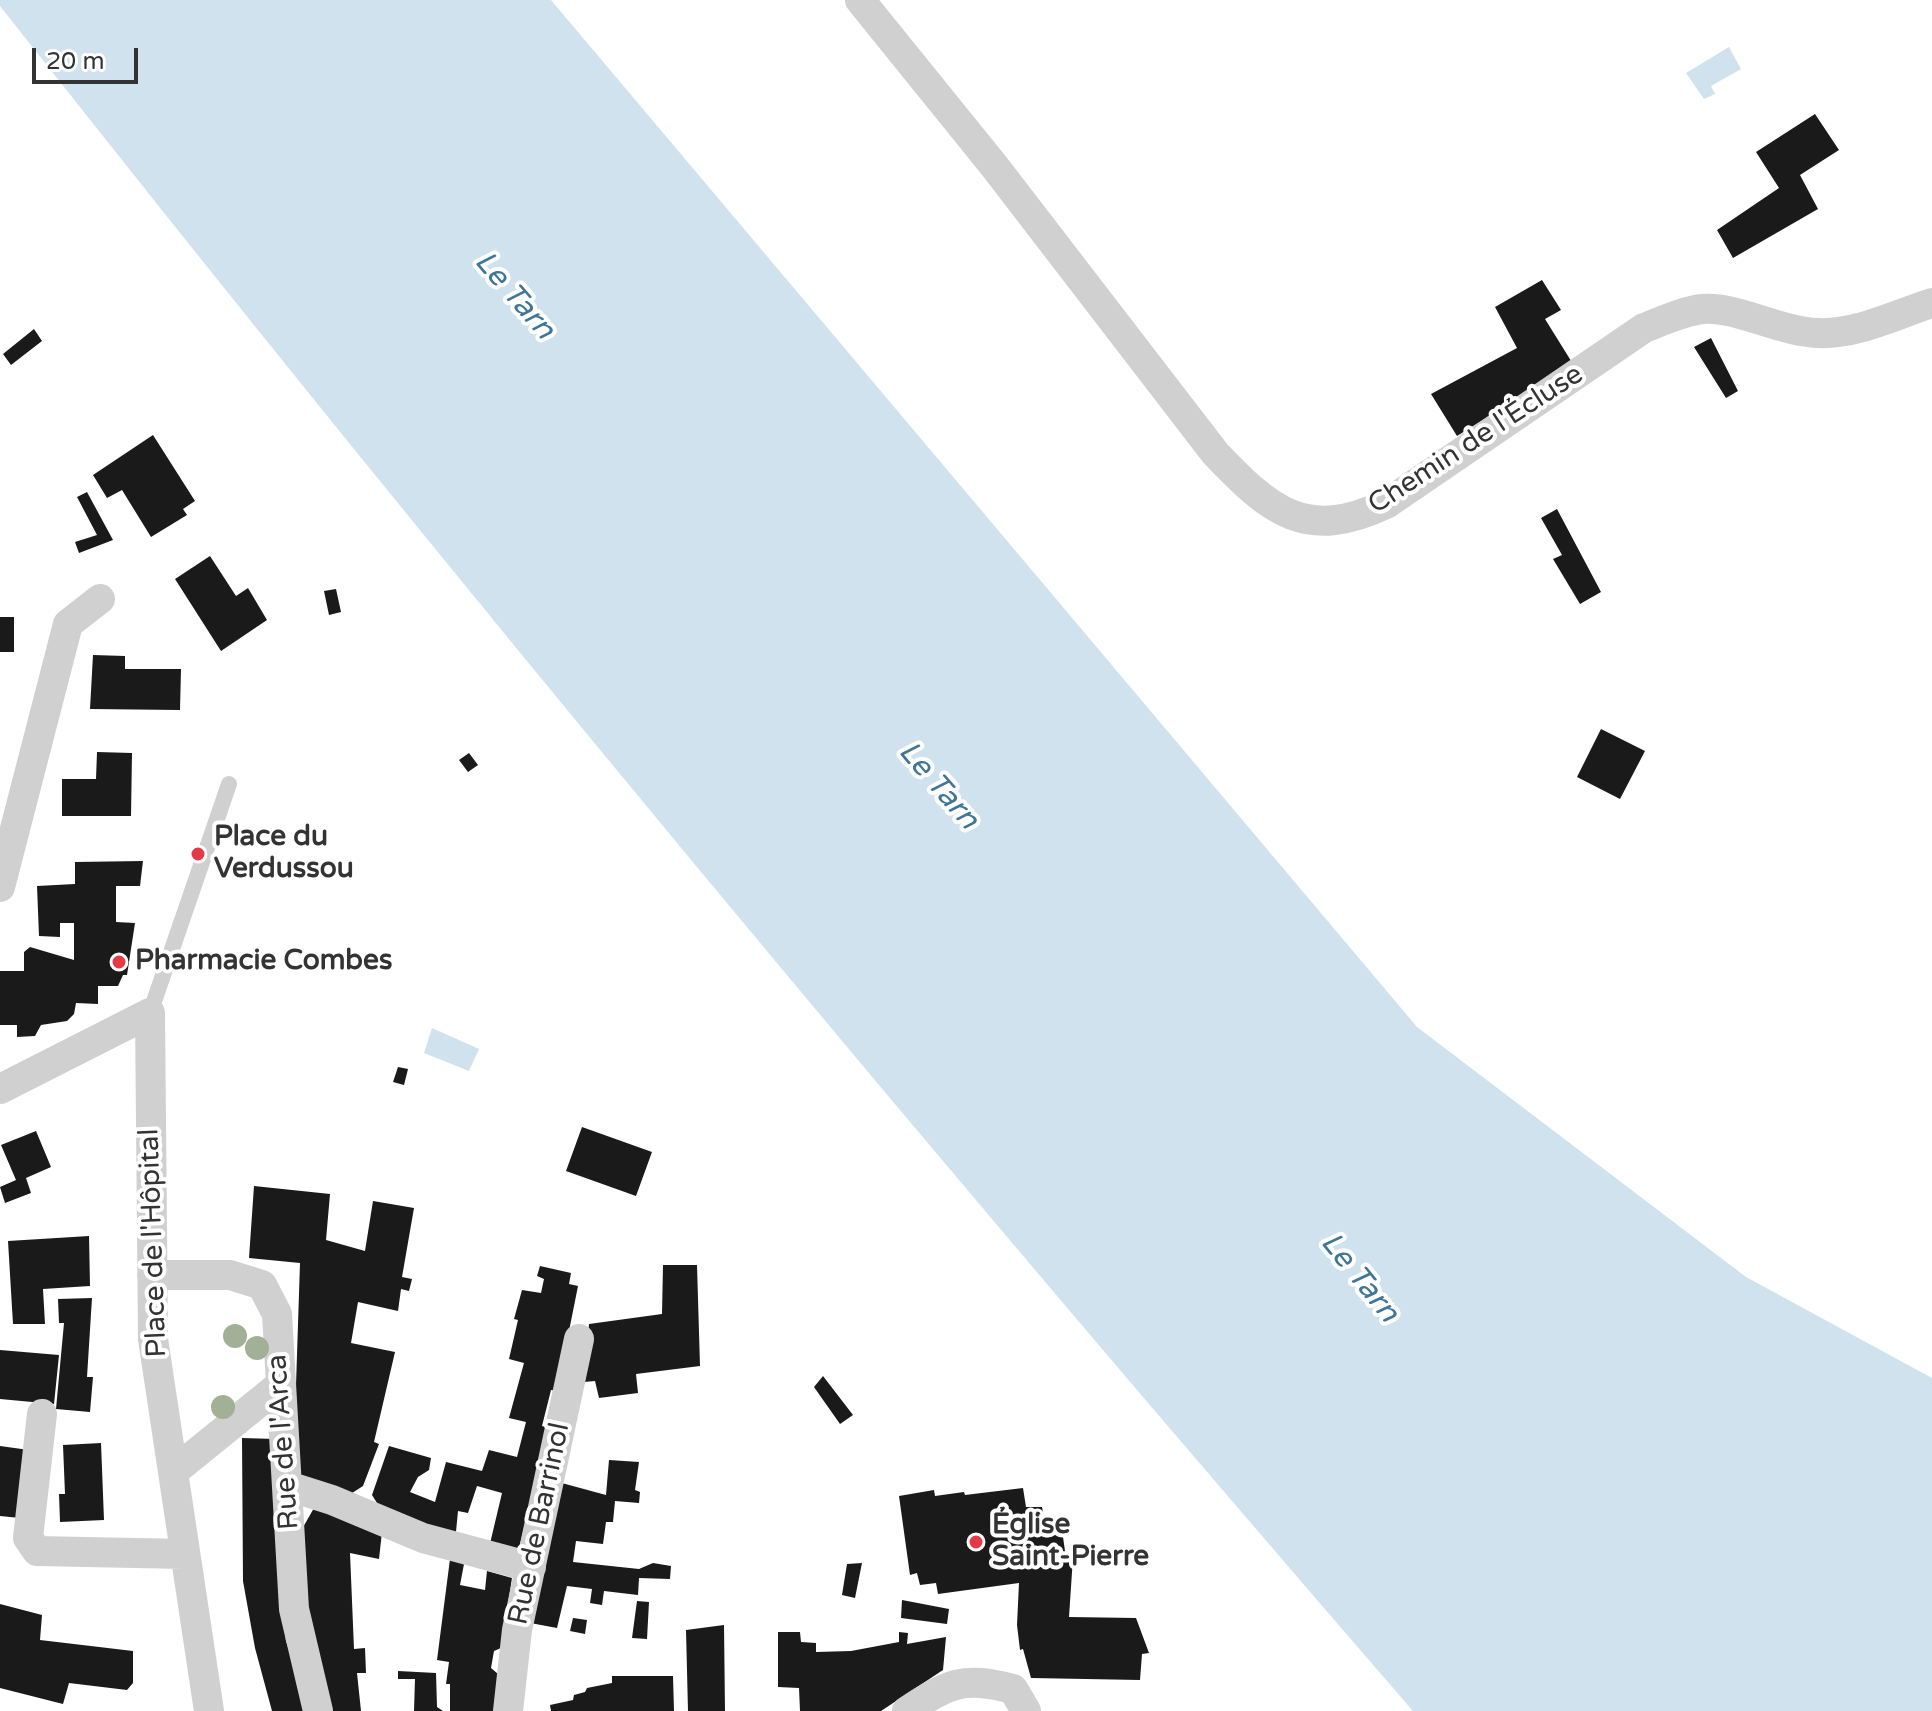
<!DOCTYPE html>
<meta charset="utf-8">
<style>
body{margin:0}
#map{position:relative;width:1932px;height:1711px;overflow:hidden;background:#fff;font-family:"Varela Round",sans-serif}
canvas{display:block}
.scale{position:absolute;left:32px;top:48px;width:106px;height:36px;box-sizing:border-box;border:4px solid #333;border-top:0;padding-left:10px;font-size:24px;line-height:28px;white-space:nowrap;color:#333;-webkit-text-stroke:6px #fff;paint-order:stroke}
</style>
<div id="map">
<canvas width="1932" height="1711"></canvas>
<div class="scale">20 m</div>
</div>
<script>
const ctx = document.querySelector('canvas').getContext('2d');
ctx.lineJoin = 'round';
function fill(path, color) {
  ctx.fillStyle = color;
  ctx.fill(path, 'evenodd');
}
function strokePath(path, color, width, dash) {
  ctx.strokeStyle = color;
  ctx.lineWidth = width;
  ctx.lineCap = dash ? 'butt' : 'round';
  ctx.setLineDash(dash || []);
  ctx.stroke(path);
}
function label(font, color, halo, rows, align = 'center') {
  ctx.font = font + ' "Varela Round",sans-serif';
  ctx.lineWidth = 8;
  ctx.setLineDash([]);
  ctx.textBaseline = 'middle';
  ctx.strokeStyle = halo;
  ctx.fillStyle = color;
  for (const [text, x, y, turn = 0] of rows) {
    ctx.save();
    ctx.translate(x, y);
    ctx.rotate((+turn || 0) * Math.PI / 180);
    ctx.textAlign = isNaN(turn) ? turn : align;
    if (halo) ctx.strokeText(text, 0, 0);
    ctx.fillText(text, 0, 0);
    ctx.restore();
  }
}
fill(new Path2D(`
 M 0,0 L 551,0 L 1417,1027 L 1746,1277 L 1932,1378 L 1932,1711 L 1413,1711 C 930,1153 457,586 0,6 Z
 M 1729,47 L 1741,69 L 1711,86 L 1715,94 L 1704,99 L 1686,73 Z
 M 432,1028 L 479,1049 L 469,1071 L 424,1053 Z`), '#cfe2ee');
fill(new Path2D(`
 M 1815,114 L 1839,150 L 1800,175 L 1818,209 L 1733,258 L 1717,230 L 1779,188 L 1756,152 Z
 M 1542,280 L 1561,310 L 1545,319 L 1573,364 L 1457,436 L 1431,394 L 1517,348 L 1495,307 Z
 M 34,329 L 42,341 L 11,365 L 3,354 Z
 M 1711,338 L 1738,391 L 1726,398 L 1694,347 Z
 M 153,435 L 195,501 L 183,509 L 187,515 L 151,537 L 122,490 L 107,498 L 93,475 Z
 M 87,492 L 113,540 L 79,553 L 75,542 L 97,535 L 77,497 Z
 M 1557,509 L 1601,592 L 1580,604 L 1553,559 L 1562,555 L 1541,518 Z
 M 210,556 L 236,596 L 248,588 L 267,620 L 221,651 L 175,579 Z
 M 336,589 L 341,612 L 329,615 L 324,591 Z
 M 0,617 L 14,617 L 14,652 L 0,652 Z
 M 93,655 L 125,656 L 125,669 L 181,669 L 180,710 L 90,709 Z
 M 1601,729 L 1645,751 L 1620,799 L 1577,777 Z
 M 97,752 L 132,753 L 131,816 L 62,816 L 62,779 L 96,779 Z
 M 469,753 L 478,765 L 468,772 L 459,760 Z
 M 143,861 L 140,886 L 116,886 L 116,922 L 135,923 L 127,975 L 123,975 L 118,986 L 98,986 L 98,1004 L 76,1003 L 74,1014 L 67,1021 L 41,1025 L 35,1036 L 17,1037 L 17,1025 L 0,1025 L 0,971 L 24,971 L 24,952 L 30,947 L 74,960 L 74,923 L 60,923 L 60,937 L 39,936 L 37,886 L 75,884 L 75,862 Z
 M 398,1067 L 408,1069 L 404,1085 L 393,1082 Z
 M 582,1127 L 652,1152 L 636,1196 L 566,1171 Z
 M 36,1131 L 51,1167 L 26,1178 L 31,1193 L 5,1203 L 0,1187 L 16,1180 L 1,1145 Z
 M 254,1186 L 330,1194 L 326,1240 L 365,1251 L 373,1201 L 414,1208 L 402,1277 L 412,1279 L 409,1291 L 401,1289 L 398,1311 L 358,1302 L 351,1343 L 395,1352 L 374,1442 L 379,1444 L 363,1486 L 346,1497 L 293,1477 L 300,1263 L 249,1258 Z
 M 89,1236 L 90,1286 L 43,1289 L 45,1324 L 13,1324 L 8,1241 Z
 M 663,1265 L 697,1265 L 700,1366 L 636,1374 L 638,1393 L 599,1398 L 595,1381 L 584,1382 L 589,1324 L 662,1314 Z
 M 540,1266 L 571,1273 L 569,1284 L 578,1286 L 557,1391 L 551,1390 L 542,1426 L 549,1428 L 518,1552 L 488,1552 L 502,1493 L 477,1486 L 468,1513 L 458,1511 L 455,1542 L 382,1511 L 372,1495 L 389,1446 L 431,1458 L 429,1470 L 418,1477 L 410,1492 L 435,1502 L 446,1462 L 482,1471 L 489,1450 L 517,1457 L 526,1422 L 509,1418 L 524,1363 L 509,1359 L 518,1320 L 514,1319 L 522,1290 L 541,1293 L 544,1279 L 537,1276 Z
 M 92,1298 L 87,1377 L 93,1377 L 90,1412 L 56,1409 L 64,1323 L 59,1323 L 58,1299 Z
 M 0,1350 L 59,1355 L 54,1404 L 0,1399 Z
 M 823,1376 L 853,1415 L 840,1424 L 814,1387 Z
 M 242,1438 L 275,1439 L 278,1575 L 286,1641 L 309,1711 L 272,1711 L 255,1648 L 243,1581 Z
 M 101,1443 L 104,1520 L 60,1522 L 59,1494 L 65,1494 L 63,1445 Z
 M 0,1446 L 29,1450 L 20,1518 L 0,1516 Z
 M 609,1460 L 639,1462 L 635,1490 L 640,1492 L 639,1503 L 615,1501 L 613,1522 L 606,1522 L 603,1544 L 576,1541 L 573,1562 L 639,1569 L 653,1563 L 671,1566 L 670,1579 L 639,1578 L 638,1595 L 604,1591 L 602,1605 L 590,1603 L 592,1589 L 567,1586 L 557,1628 L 525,1622 L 558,1482 L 606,1495 Z
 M 1023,1488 L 1026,1507 L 1042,1507 L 1045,1524 L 1061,1523 L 1066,1558 L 1073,1557 L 1069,1617 L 1136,1618 L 1149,1653 L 1142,1654 L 1140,1680 L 1031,1678 L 1023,1649 L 1020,1650 L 1017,1625 L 1019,1583 L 938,1594 L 936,1583 L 920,1585 L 917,1573 L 910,1575 L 899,1496 L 934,1490 L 935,1496 L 964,1492 L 965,1495 Z
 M 314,1508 L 382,1532 L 379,1559 L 350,1553 L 354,1649 L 365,1648 L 366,1673 L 357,1673 L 361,1711 L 332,1711 L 305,1627 L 302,1529 Z
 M 450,1559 L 464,1564 L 460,1585 L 485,1590 L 487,1571 L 512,1578 L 501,1648 L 494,1651 L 491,1668 L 498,1674 L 495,1711 L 450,1711 L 450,1684 L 446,1684 L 449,1662 L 437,1660 Z
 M 862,1563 L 855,1598 L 842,1595 L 847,1564 Z
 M 902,1600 L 949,1609 L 947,1624 L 901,1618 Z
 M 637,1601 L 649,1602 L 647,1639 L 632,1638 Z
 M 0,1604 L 42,1615 L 40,1640 L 133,1651 L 133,1683 L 127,1690 L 69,1683 L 63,1704 L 0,1688 Z
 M 573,1618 L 587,1620 L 585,1634 L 570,1631 Z
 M 724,1625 L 725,1711 L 688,1711 L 686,1630 Z
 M 778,1632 L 800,1632 L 801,1642 L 816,1643 L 816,1652 L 851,1651 L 899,1642 L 899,1632 L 908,1633 L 907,1644 L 946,1637 L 943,1670 L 881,1711 L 800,1711 L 799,1688 L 778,1687 Z
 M 398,1671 L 436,1673 L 437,1707 L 443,1711 L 414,1711 L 415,1679 L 398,1679 Z
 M 612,1676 L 673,1676 L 674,1711 L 551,1711 L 550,1705 L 573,1700 L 574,1695 L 585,1692 L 587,1688 L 612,1683 Z`), '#1a1a1a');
strokePath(new Path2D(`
 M 150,1013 L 229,784`), '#d0d0d0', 16);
strokePath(new Path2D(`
 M 860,0 L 995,167 L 1215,453 C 1270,511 1306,542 1386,504 L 1644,328 C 1662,321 1683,311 1703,309 C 1735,306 1781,332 1818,333 C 1856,335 1897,314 1932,303
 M 0,887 L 68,624 L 100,599
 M 0,1089 L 150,1013 L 153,1339 L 209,1711
 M 152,1275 L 230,1275 L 262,1285 L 277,1314 L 294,1609 L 318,1711
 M 42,1414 L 28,1538 L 37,1551 L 185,1554
 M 173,1472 L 279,1386
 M 288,1486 L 332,1500 L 423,1538 L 531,1567
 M 508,1711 L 517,1630 L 579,1339
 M 907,1711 C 950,1683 962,1676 1013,1689 L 1026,1711`), '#d0d0d0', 30);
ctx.fillStyle = '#a2b095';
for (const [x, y] of [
 [235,1336],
 [257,1348],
 [223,1407]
]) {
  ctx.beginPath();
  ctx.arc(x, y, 12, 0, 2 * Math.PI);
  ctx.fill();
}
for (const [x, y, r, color] of [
 [198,854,8,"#e63946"],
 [119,962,8,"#e63946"],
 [976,1542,8,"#e63946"]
]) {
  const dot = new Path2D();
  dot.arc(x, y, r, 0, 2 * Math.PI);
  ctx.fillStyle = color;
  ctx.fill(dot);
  strokePath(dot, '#fff', 3);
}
label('28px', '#333', '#fff', [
 ["Chemin de l'Écluse",1476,440,-33],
 ["Place de l'Hôpital",154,1243,-92],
 ["Rue de l'Arca",284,1442,-94],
 ["Rue de Barrinol",540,1524,-78]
]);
label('bold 28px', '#333', '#fff', [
 ["Place du",214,838],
 ["Verdussou",214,870],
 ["Pharmacie Combes",135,962],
 ["Église",992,1526],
 ["Saint-Pierre",992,1558]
], 'left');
label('italic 30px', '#3f7597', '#fff', [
 ["Le Tarn",514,296,49],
 ["Le Tarn",938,786,49],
 ["Le Tarn",1359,1278,51]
]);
</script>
